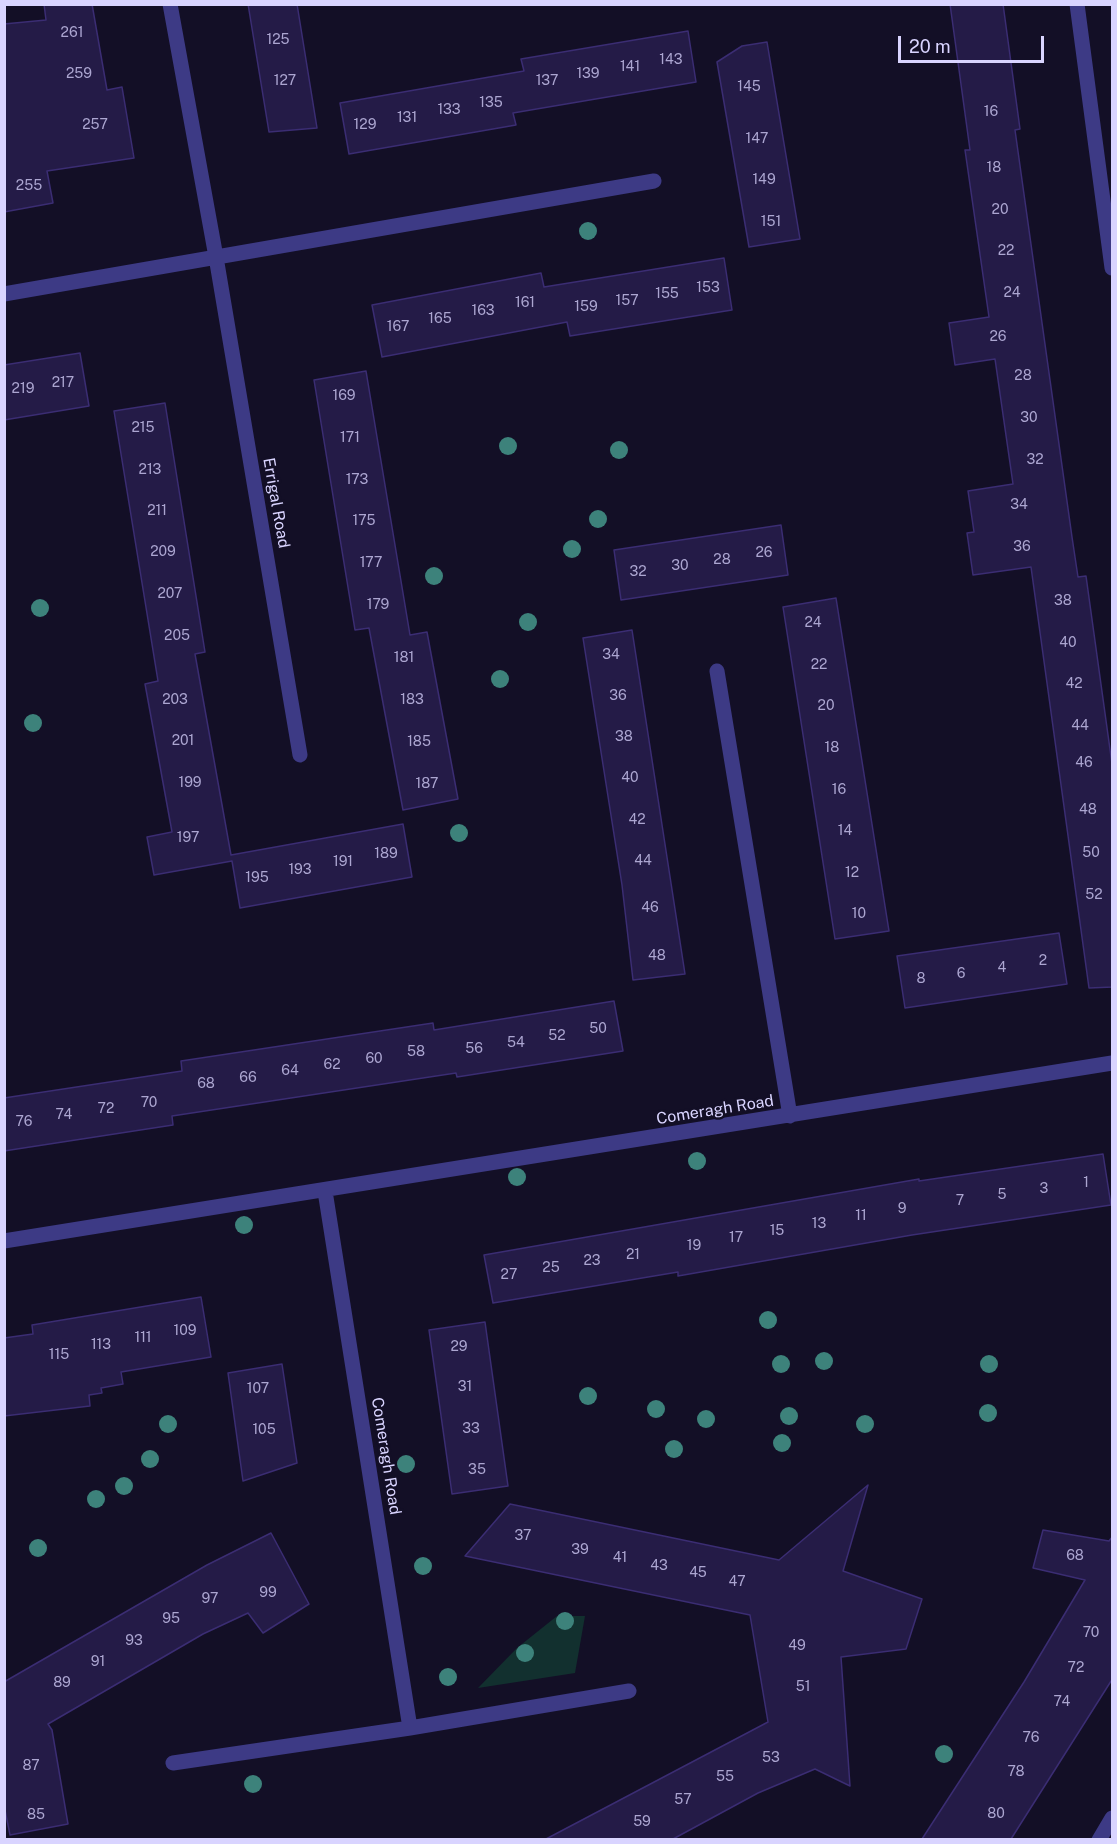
<!DOCTYPE html>
<style>
body{margin:0}
#map{position:relative;width:1117px;height:1844px;overflow:hidden;background:#130f26;font-family:"Public Sans",sans-serif}
canvas{display:block}
.frame{position:absolute;inset:0;border:6px solid #d9d4ff;pointer-events:none}
.scale{position:absolute;left:898px;top:36px;width:146px;height:27px;box-sizing:border-box;border:3px solid #d9d4ff;border-top:0;padding-left:8px;font-size:18px;line-height:21px;white-space:nowrap;color:#d9d4ff;-webkit-text-stroke:4px #130f26;paint-order:stroke}
</style>
<div id="map">
<canvas width="1117" height="1844"></canvas>
<div class="frame"></div>
<div class="scale">20 m</div>
</div>
<script>
const ctx = document.querySelector('canvas').getContext('2d');
ctx.lineJoin = 'round';
function fill(path, color) {
  ctx.fillStyle = color;
  ctx.fill(path, 'evenodd');
}
function strokePath(path, color, width, dash) {
  ctx.strokeStyle = color;
  ctx.lineWidth = width;
  ctx.lineCap = dash ? 'butt' : 'round';
  ctx.setLineDash(dash || []);
  ctx.stroke(path);
}
function label(font, color, halo, rows, align = 'center') {
  ctx.font = font + ' "Public Sans",sans-serif';
  ctx.lineWidth = 5;
  ctx.setLineDash([]);
  ctx.textBaseline = 'middle';
  ctx.strokeStyle = halo;
  ctx.fillStyle = color;
  for (const [text, x, y, turn = 0] of rows) {
    ctx.save();
    ctx.translate(x, y);
    ctx.rotate((+turn || 0) * Math.PI / 180);
    ctx.textAlign = isNaN(turn) ? turn : align;
    if (halo) ctx.strokeText(text, 0, 0);
    ctx.fillText(text, 0, 0);
    ctx.restore();
  }
}
fill(new Path2D(`
 M 557,1616 L 585,1616 L 575,1673 L 478,1688 L 517,1648 Z`), '#12302f');
const building = new Path2D(`
 M 44,4 L 92,4 L 107,90 L 122,87 L 134,158 L 47,171 L 53,203 L 4,212 L 4,24 L 46,20 Z
 M 248,4 L 297,4 L 317,128 L 269,132 Z
 M 950,4 L 1003,4 L 1020,129 L 1015,130 L 1072,537 L 1078,577 L 1086,576 L 1113,771 L 1113,987 L 1089,988 L 1031,567 L 973,575 L 967,533 L 974,532 L 968,491 L 1013,484 L 995,359 L 955,365 L 949,323 L 989,317 L 965,150 L 970,150 Z
 M 688,31 L 696,82 L 513,113 L 516,125 L 349,154 L 340,103 L 524,71 L 521,59 Z
 M 767,42 L 800,239 L 749,247 L 717,62 L 742,46 Z
 M 724,258 L 732,310 L 570,336 L 567,322 L 382,357 L 372,305 L 541,273 L 544,287 Z
 M 80,353 L 89,406 L 4,420 L 4,365 Z
 M 366,371 L 410,635 L 427,632 L 458,799 L 403,810 L 369,628 L 355,630 L 314,380 Z
 M 165,403 L 205,652 L 195,654 L 231,855 L 403,824 L 412,877 L 240,908 L 232,861 L 154,875 L 147,837 L 172,832 L 145,684 L 158,681 L 114,411 Z
 M 781,525 L 788,575 L 621,600 L 614,550 Z
 M 836,598 L 889,931 L 835,939 L 783,607 Z
 M 632,630 L 685,974 L 633,980 L 622,885 L 583,638 Z
 M 1059,933 L 1067,984 L 905,1008 L 897,956 Z
 M 614,1001 L 623,1051 L 457,1077 L 456,1073 L 172,1116 L 173,1125 L 4,1151 L 4,1098 L 182,1071 L 181,1061 L 433,1023 L 434,1030 Z
 M 1103,1154 L 1111,1205 L 912,1235 L 678,1276 L 678,1272 L 493,1303 L 484,1255 L 919,1179 L 919,1181 Z
 M 201,1297 L 211,1357 L 121,1372 L 123,1384 L 101,1388 L 102,1393 L 89,1395 L 90,1406 L 4,1416 L 4,1338 L 33,1334 L 32,1325 Z
 M 485,1322 L 508,1486 L 452,1494 L 429,1330 Z
 M 282,1364 L 297,1463 L 243,1481 L 228,1373 Z
 M 868,1485 L 843,1571 L 922,1599 L 906,1649 L 841,1657 L 850,1786 L 815,1769 L 758,1793 L 673,1839 L 546,1839 L 768,1722 L 750,1615 L 465,1556 L 510,1504 L 779,1560 Z
 M 1043,1530 L 1109,1541 L 1113,1536 L 1113,1678 L 1011,1839 L 922,1839 L 1024,1682 L 1085,1580 L 1033,1568 Z
 M 271,1533 L 309,1604 L 263,1633 L 248,1613 L 203,1634 L 48,1724 L 52,1730 L 68,1824 L 10,1835 L 4,1805 L 4,1682 L 207,1565 Z`);
fill(building, '#241b47');
strokePath(building, '#3b2d73', 1.5);
strokePath(new Path2D(`
 M 170,4 L 216,257 L 300,755
 M 1077,4 L 1112,268
 M 4,294 L 654,181
 M 717,671 L 790,1116
 M 325,1191 L 410,1728
 M 4,1241 L 1112,1063
 M 173,1763 L 410,1728 L 629,1691
 M 1099,1840 L 1112,1818`), '#3d3a85', 15);
ctx.fillStyle = '#3d827b';
for (const [x, y] of [
 [588,231],
 [508,446],
 [619,450],
 [598,519],
 [572,549],
 [434,576],
 [40,608],
 [528,622],
 [500,679],
 [33,723],
 [459,833],
 [697,1161],
 [517,1177],
 [244,1225],
 [768,1320],
 [824,1361],
 [781,1364],
 [989,1364],
 [588,1396],
 [656,1409],
 [988,1413],
 [789,1416],
 [706,1419],
 [168,1424],
 [865,1424],
 [782,1443],
 [674,1449],
 [150,1459],
 [406,1464],
 [124,1486],
 [96,1499],
 [38,1548],
 [423,1566],
 [565,1621],
 [525,1653],
 [448,1677],
 [944,1754],
 [253,1784]
]) {
  ctx.beginPath();
  ctx.arc(x, y, 9, 0, 2 * Math.PI);
  ctx.fill();
}
label('14px', '#aca6d1', null, [
 ["261",72,33],
 ["125",278,40],
 ["143",671,60],
 ["141",630,67],
 ["259",79,74],
 ["139",588,74],
 ["127",285,81],
 ["137",547,81],
 ["145",749,87],
 ["135",491,103],
 ["133",449,110],
 ["16",991,112],
 ["131",407,118],
 ["257",95,125],
 ["129",365,125],
 ["147",757,139],
 ["18",994,168],
 ["149",764,180],
 ["255",29,186],
 ["20",1000,210],
 ["151",771,222],
 ["22",1006,251],
 ["153",708,288],
 ["24",1012,293],
 ["155",667,294],
 ["157",627,301],
 ["161",525,303],
 ["159",586,307],
 ["163",483,311],
 ["165",440,319],
 ["167",398,327],
 ["26",998,337],
 ["28",1023,376],
 ["217",63,383],
 ["219",23,389],
 ["169",344,396],
 ["30",1029,418],
 ["215",143,428],
 ["171",350,438],
 ["32",1035,460],
 ["213",150,470],
 ["173",357,480],
 ["34",1019,505],
 ["211",157,511],
 ["175",364,521],
 ["36",1022,547],
 ["209",163,552],
 ["26",764,553],
 ["28",722,560],
 ["177",371,563],
 ["30",680,566],
 ["32",638,572],
 ["207",170,594],
 ["38",1063,601],
 ["179",378,605],
 ["24",813,623],
 ["205",177,636],
 ["40",1068,643],
 ["34",611,655],
 ["181",404,658],
 ["22",819,665],
 ["42",1074,684],
 ["36",618,696],
 ["203",175,700],
 ["183",412,700],
 ["20",826,706],
 ["44",1080,726],
 ["38",624,737],
 ["201",183,741],
 ["185",419,742],
 ["18",832,748],
 ["46",1084,763],
 ["40",630,778],
 ["199",190,783],
 ["187",427,784],
 ["16",839,790],
 ["48",1088,810],
 ["42",637,820],
 ["14",845,831],
 ["197",188,838],
 ["50",1091,853],
 ["189",386,854],
 ["44",643,861],
 ["191",343,862],
 ["193",300,870],
 ["12",852,873],
 ["195",257,878],
 ["52",1094,895],
 ["46",650,908],
 ["10",859,914],
 ["48",657,956],
 ["2",1043,961],
 ["4",1002,968],
 ["6",961,974],
 ["8",921,979],
 ["50",598,1029],
 ["52",557,1036],
 ["54",516,1043],
 ["56",474,1049],
 ["58",416,1052],
 ["60",374,1059],
 ["62",332,1065],
 ["64",290,1071],
 ["66",248,1078],
 ["68",206,1084],
 ["70",149,1103],
 ["72",106,1109],
 ["74",64,1115],
 ["76",24,1122],
 ["1",1086,1183],
 ["3",1044,1189],
 ["5",1002,1195],
 ["7",960,1201],
 ["9",902,1209],
 ["11",861,1216],
 ["13",819,1224],
 ["15",777,1231],
 ["17",736,1238],
 ["19",694,1246],
 ["21",633,1255],
 ["23",592,1261],
 ["25",551,1268],
 ["27",509,1275],
 ["109",185,1331],
 ["111",143,1338],
 ["113",101,1345],
 ["29",459,1347],
 ["115",59,1355],
 ["31",465,1387],
 ["107",258,1389],
 ["33",471,1429],
 ["105",264,1430],
 ["35",477,1470],
 ["37",523,1536],
 ["39",580,1550],
 ["68",1075,1556],
 ["41",620,1558],
 ["43",659,1566],
 ["45",698,1573],
 ["47",737,1582],
 ["99",268,1593],
 ["97",210,1599],
 ["95",171,1619],
 ["70",1091,1633],
 ["93",134,1641],
 ["49",797,1646],
 ["91",98,1662],
 ["72",1076,1668],
 ["89",62,1683],
 ["51",803,1687],
 ["74",1062,1702],
 ["76",1031,1738],
 ["53",771,1758],
 ["87",31,1766],
 ["78",1016,1772],
 ["55",725,1777],
 ["57",683,1800],
 ["80",996,1814],
 ["85",36,1815],
 ["59",642,1822]
]);
label('16px', '#d9d4ff', '#130f26', [
 ["Errigal Road",276,503,80],
 ["Comeragh Road",715,1110,-9],
 ["Comeragh Road",386,1456,81]
]);
</script>
